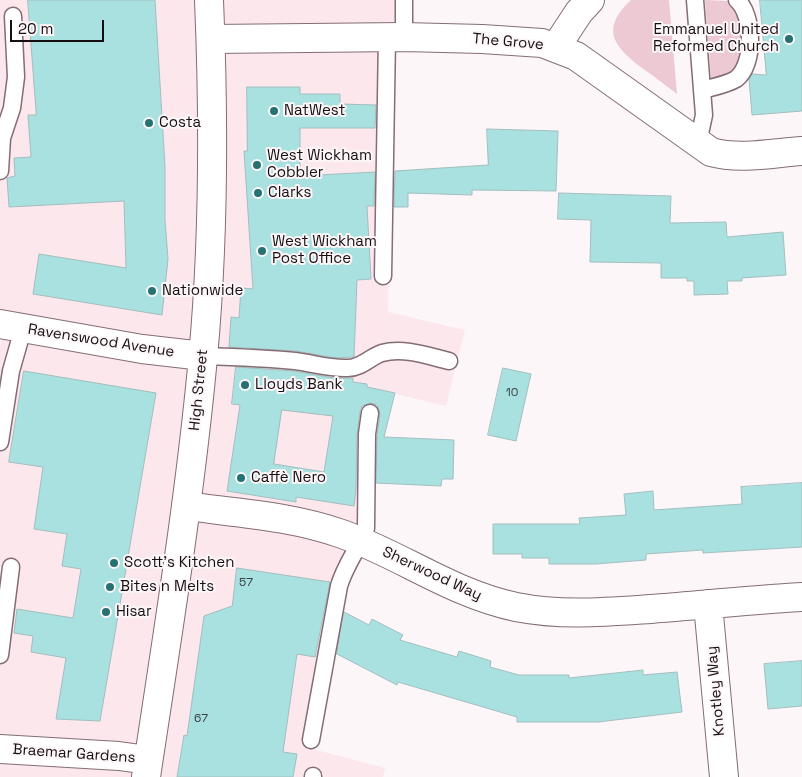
<!DOCTYPE html>
<meta charset="utf-8">
<style>
body{margin:0}
#map{position:relative;width:802px;height:777px;overflow:hidden;background:#fcf6f8;font-family:"Space Grotesk",sans-serif}
canvas{display:block}
.scale{position:absolute;left:10px;top:20px;width:94px;height:22px;box-sizing:border-box;border:2px solid #160e10;border-top:0;padding-left:6px;font-size:15px;line-height:18px;white-space:nowrap;color:#160e10;-webkit-text-stroke:4px #fcf6f8;paint-order:stroke}
</style>
<div id="map">
<canvas width="802" height="777"></canvas>
<div class="scale">20 m</div>
</div>
<script>
const ctx = document.querySelector('canvas').getContext('2d');
ctx.lineJoin = 'round';
function fill(path, color) {
  ctx.fillStyle = color;
  ctx.fill(path, 'evenodd');
}
function strokePath(path, color, width, dash) {
  ctx.strokeStyle = color;
  ctx.lineWidth = width;
  ctx.lineCap = dash ? 'butt' : 'round';
  ctx.setLineDash(dash || []);
  ctx.stroke(path);
}
function label(font, color, halo, rows, align = 'center') {
  ctx.font = font + ' "Space Grotesk",sans-serif';
  ctx.lineWidth = 4;
  ctx.setLineDash([]);
  ctx.textBaseline = 'middle';
  ctx.strokeStyle = halo;
  ctx.fillStyle = color;
  for (const [text, x, y, turn = 0] of rows) {
    ctx.save();
    ctx.translate(x, y);
    ctx.rotate((+turn || 0) * Math.PI / 180);
    ctx.textAlign = isNaN(turn) ? turn : align;
    if (halo) ctx.strokeText(text, 0, 0);
    ctx.fillText(text, 0, 0);
    ctx.restore();
  }
}
fill(new Path2D(`
 M 0,0 L 404,0 L 393,38 L 388,312 L 465,330 L 446,406 L 375,389 L 371,408 L 366,528 L 339,586 L 309,748 L 385,768 L 383,777 L 0,777 L 0,655 L 11,567 L 0,566 L 0,347 L 4,325 L 0,324 Z`), '#fce7ed');
fill(new Path2D(`
 M 631,0 L 669,0 L 677,94 C 665,85 654,76 642,68 C 613,46 600,29 631,0 Z
 M 705,0 L 729,1 L 740,16 L 743,49 L 737,66 L 728,73 L 711,79 Z`), '#ecc9d3');
const building = new Path2D(`
 M 28,0 L 155,0 L 165,167 L 165,220 L 168,259 L 162,315 L 33,294 L 39,254 L 126,268 L 124,201 L 9,207 L 7,178 L 15,176 L 14,158 L 31,157 L 28,115 L 36,115 Z
 M 760,0 L 802,0 L 802,111 L 752,115 L 749,79 L 752,74 L 766,75 Z
 M 247,87 L 300,87 L 300,94 L 340,94 L 340,104 L 376,105 L 375,128 L 300,128 L 300,176 L 375,172 L 374,206 L 367,206 L 371,279 L 357,280 L 354,357 L 335,358 L 296,351 L 229,347 L 231,317 L 239,318 L 241,288 L 253,289 L 244,151 L 247,151 Z
 M 487,129 L 558,131 L 556,191 L 472,190 L 472,195 L 408,193 L 408,207 L 394,207 L 395,171 L 488,165 Z
 M 559,193 L 671,196 L 670,223 L 726,222 L 727,237 L 783,232 L 786,275 L 742,278 L 742,281 L 727,281 L 728,294 L 694,295 L 694,281 L 687,281 L 687,278 L 661,278 L 661,263 L 590,262 L 591,220 L 558,219 Z
 M 236,367 L 294,371 L 334,378 L 353,378 L 353,382 L 367,384 L 367,387 L 395,393 L 384,437 L 454,440 L 453,479 L 442,479 L 441,486 L 376,483 L 377,435 L 380,414 L 377,405 L 371,403 L 362,406 L 360,412 L 357,434 L 356,489 L 354,506 L 296,497 L 296,502 L 227,491 L 240,405 L 232,404 ZM 282,410 L 333,416 L 324,472 L 274,464 Z
 M 503,368 L 531,374 L 516,441 L 488,435 Z
 M 24,371 L 156,393 L 100,721 L 56,719 L 66,658 L 31,652 L 33,636 L 14,633 L 17,609 L 73,618 L 81,569 L 62,566 L 67,534 L 34,529 L 43,467 L 9,462 Z
 M 802,483 L 802,547 L 703,553 L 703,550 L 646,554 L 646,560 L 596,564 L 549,564 L 549,558 L 522,558 L 522,554 L 493,554 L 493,524 L 580,524 L 579,518 L 626,515 L 624,494 L 653,491 L 654,510 L 742,504 L 741,487 Z
 M 237,568 L 330,582 L 315,657 L 297,654 L 283,752 L 297,754 L 293,777 L 177,777 L 184,735 L 187,736 L 204,616 L 232,606 Z
 M 344,612 L 369,625 L 372,619 L 403,635 L 400,640 L 457,657 L 459,651 L 491,661 L 490,667 L 519,675 L 569,675 L 569,678 L 643,670 L 643,675 L 677,672 L 682,712 L 598,722 L 517,722 L 517,717 L 398,682 L 397,685 L 337,654 Z
 M 802,661 L 802,706 L 768,709 L 764,664 Z`);
fill(building, '#a8e1e0');
strokePath(building, '#a3bebe', 1);
const service = new Path2D(`
 M 404,0 L 404,37
 M 695,0 L 704,115 L 698,143
 M 702,90 C 713,87 726,85 736,79 C 755,65 754,15 737,0
 M 0,171 L 2,138 L 12,108 L 16,77 L 13,16
 M 383,276 L 387,37
 M 203,356 C 234,357 264,358 295,361 C 312,363 330,369 348,368 C 361,368 370,357 382,353 C 404,347 428,356 449,361
 M 0,442 L 11,371 L 23,329
 M 0,655 L 11,567
 M 311,740 L 339,586 C 345,565 359,548 366,528 L 367,434 L 370,413
 M 313,777 L 313,776`);
const minor = new Path2D(`
 M 211,39 L 404,37 L 482,39 L 542,43 L 576,56 L 711,152 C 740,160 773,153 802,151
 M 556,47 L 579,12 L 590,0
 M 0,324 L 142,349 L 203,356
 M 186,506 C 237,513 292,516 342,534 C 401,555 453,594 516,607 C 561,616 606,612 651,609 C 701,605 752,600 802,597
 M 708,604 L 724,777
 M 0,749 L 119,756 L 148,760`);
const trunk = new Path2D(`
 M 146,777 C 167,637 190,498 203,357 C 214,239 214,119 209,0`);
strokePath(service, '#846d74', 19);
strokePath(minor, '#846d74', 30);
strokePath(trunk, '#846d74', 30);
strokePath(service, '#fff', 16);
strokePath(minor, '#fff', 28);
strokePath(trunk, '#fff', 28);
for (const [x, y, r, color] of [
 [789,39,5,"#267171"],
 [274,111,5,"#267171"],
 [149,123,5,"#267171"],
 [257,165,5,"#267171"],
 [258,193,5,"#267171"],
 [262,251,5,"#267171"],
 [152,291,5,"#267171"],
 [245,385,5,"#267171"],
 [241,478,5,"#267171"],
 [114,563,5,"#267171"],
 [110,587,5,"#267171"],
 [106,612,5,"#267171"]
]) {
  const dot = new Path2D();
  dot.arc(x, y, r, 0, 2 * Math.PI);
  ctx.fillStyle = color;
  ctx.fill(dot);
  strokePath(dot, '#fcf6f8', 2);
}
label('12px', '#3a4344', null, [
 ["10",512,393],
 ["57",246,583],
 ["67",201,719]
]);
label('15px', '#160e10', '#fcf6f8', [
 ["Emmanuel United",779,30,"right"],
 ["Reformed Church",779,47,"right"],
 ["NatWest",284,111],
 ["Costa",159,123],
 ["West Wickham",267,156],
 ["Cobbler",267,173],
 ["Clarks",268,193],
 ["West Wickham",272,242],
 ["Post Office",272,259],
 ["Nationwide",162,291],
 ["Lloyds Bank",255,385],
 ["Caffè Nero",251,478],
 ["Scott's Kitchen",124,563],
 ["Bites n Melts",120,587],
 ["Hisar",116,612]
], 'left');
label('15px', '#160e10', '#fcf6f8', [
 ["The Grove",508,42,5],
 ["Ravenswood Avenue",101,341,9],
 ["High Street",199,390,-84],
 ["Sherwood Way",432,574,25],
 ["Knotley Way",716,691,-95],
 ["Braemar Gardens",74,754,4]
]);
</script>
